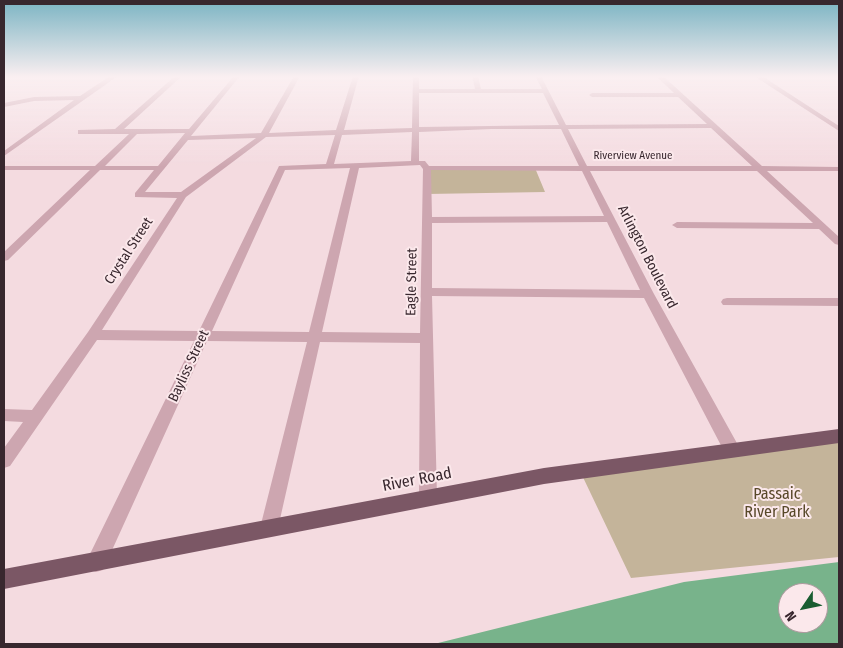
<!DOCTYPE html>
<style>
body{margin:0}
#map{position:relative;width:843px;height:648px;overflow:hidden;background:#f4dbe0;font-family:"Fira Sans Condensed",sans-serif}
canvas{display:block}
.frame{position:absolute;inset:0;border:5px solid #38272e;pointer-events:none}
.north{position:absolute;left:778px;top:583px;width:50px;height:50px;box-sizing:border-box;background:#fbe8eb;border:1px solid #ad9b9f;border-radius:50%;rotate:236deg;font-size:14px;font-weight:700;line-height:20px;text-align:center;color:#38272e}
.north::after{content:'';display:block;margin:auto;width:18px;height:22px;background:#1a5d31;clip-path:polygon(50% 0,100% 100%,50% 72%,0 100%)}
</style>
<div id="map">
<canvas width="843" height="648"></canvas>
<div class="frame"></div>
<div class="north">N</div>
</div>
<script>
const ctx = document.querySelector('canvas').getContext('2d');
ctx.lineJoin = 'round';
function fill(path, color) {
  ctx.fillStyle = color;
  ctx.fill(path, 'evenodd');
}
function label(font, color, halo, rows, align = 'center') {
  ctx.font = font + ' "Fira Sans Condensed",sans-serif';
  ctx.lineWidth = 4;
  ctx.setLineDash([]);
  ctx.textBaseline = 'middle';
  ctx.strokeStyle = halo;
  ctx.fillStyle = color;
  for (const [text, x, y, turn = 0] of rows) {
    ctx.save();
    ctx.translate(x, y);
    ctx.rotate((+turn || 0) * Math.PI / 180);
    ctx.textAlign = isNaN(turn) ? turn : align;
    if (halo) ctx.strokeText(text, 0, 0);
    ctx.fillText(text, 0, 0);
    ctx.restore();
  }
}
fill(new Path2D(`
 M 427,168 L 535,168 L 545,192 L 427,194 Z
 M 839,436 L 839,557 L 631,578 L 580,471 Z`), '#c4b49a');
fill(new Path2D(`
 M 839,562 L 839,644 L 434,644 L 684,582 ZM 788,593 L 818,593 L 818,623 L 788,623 Z`), '#78b38b');
fill(new Path2D(`
 M 110,76 L 118,76 L 4,156 L 4,151 L 74,100 L 34,101 L 4,107 L 4,103 L 34,97 L 80,96 Z
 M 175,76 L 182,76 L 124,129 L 189,129 L 234,76 L 240,76 L 191,136 L 261,133 L 294,76 L 300,76 L 269,133 L 336,130 L 353,76 L 359,76 L 344,130 L 412,128 L 413,76 L 419,76 L 419,89 L 475,89 L 472,76 L 478,76 L 481,89 L 542,89 L 535,76 L 541,76 L 566,125 L 707,124 L 678,97 L 592,97 L 589,95 L 592,93 L 674,93 L 656,76 L 663,76 L 762,166 L 839,167 L 839,171 L 767,171 L 839,237 L 839,245 L 835,244 L 819,229 L 677,228 L 672,225 L 677,222 L 813,223 L 757,171 L 590,171 L 654,294 L 738,445 L 740,450 L 738,455 L 732,457 L 726,455 L 644,298 L 432,296 L 437,497 L 434,503 L 428,505 L 422,503 L 419,497 L 420,343 L 320,342 L 278,528 L 275,534 L 269,537 L 263,534 L 260,528 L 307,342 L 207,341 L 103,570 L 96,572 L 89,570 L 87,563 L 89,556 L 194,341 L 97,340 L 10,466 L 4,468 L 4,448 L 23,422 L 4,421 L 4,409 L 32,410 L 88,332 L 177,198 L 135,197 L 135,193 L 154,170 L 100,170 L 8,260 L 4,261 L 4,252 L 90,170 L 4,170 L 4,166 L 95,166 L 129,134 L 78,134 L 78,130 L 115,129 ZM 419,93 L 543,93 L 559,125 L 419,127 ZM 711,128 L 752,166 L 587,166 L 568,129 ZM 492,129 L 561,129 L 579,166 L 429,166 L 425,161 L 419,161 L 419,132 ZM 412,132 L 411,161 L 334,164 L 342,135 ZM 185,133 L 158,166 L 105,166 L 137,134 ZM 335,135 L 326,164 L 279,166 L 199,331 L 102,330 L 186,197 L 266,137 ZM 256,138 L 181,192 L 145,192 L 188,140 ZM 420,165 L 423,169 L 420,333 L 322,332 L 359,168 ZM 350,168 L 309,332 L 212,331 L 285,170 ZM 431,170 L 582,171 L 604,216 L 432,217 ZM 607,222 L 640,290 L 432,288 L 432,223 Z
 M 754,76 L 762,76 L 839,126 L 839,131 Z
 M 727,298 L 839,298 L 839,306 L 723,305 L 721,302 L 723,299 Z`), '#cda6b0');
fill(new Path2D(`
 M 839,429 L 839,443 L 544,484 L 4,589 L 4,569 L 544,468 Z`), '#7b5765');
const sky = ctx.createLinearGradient(0, 0, 0, 167);
sky.addColorStop(0, '#7bb4c3');
sky.addColorStop(0.46, '#faeff1');
sky.addColorStop(1, '#faeff100');
ctx.fillStyle = sky;
ctx.fillRect(0, 0, 843, 167);
label('11px', '#38272e', '#fbe8eb', [
 ["Riverview Avenue",633,156]
]);
label('14px', '#38272e', '#fbe8eb', [
 ["Crystal Street",129,251,-57],
 ["Arlington Boulevard",647,257,63],
 ["Eagle Street",412,282,-89],
 ["Bayliss Street",189,366,-65]
]);
label('16px', '#38272e', '#fbe8eb', [
 ["River Road",417,480,-11]
]);
label('16px', '#584829', '#fbe8eb', [
 ["Passaic",777,495],
 ["River Park",777,513]
]);
</script>
